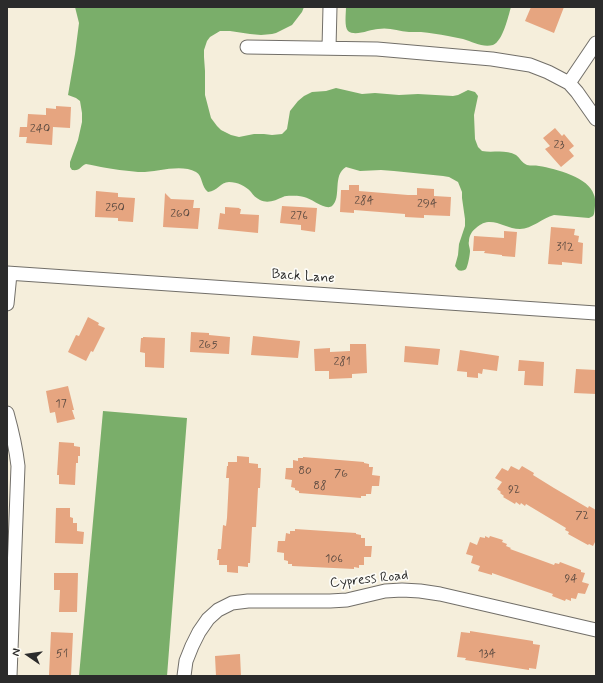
<!DOCTYPE html>
<style>
body{margin:0}
#map{position:relative;width:603px;height:683px;overflow:hidden;background:#f5eedb;font-family:Mynerve,sans-serif}
canvas{display:block}
.frame{position:absolute;inset:0;border:8px solid #2b2b2b;pointer-events:none}
.north{position:absolute;left:8px;top:635px;width:40px;height:40px;-webkit-text-stroke:3px #fdfcf7;paint-order:stroke;rotate:283deg;font-size:11px;font-weight:700;line-height:16px;text-align:center;color:#2b2b2b}
.north::after{content:'';display:block;margin:auto;width:14px;height:18px;background:#2b2b2b;clip-path:polygon(50% 0,100% 100%,50% 72%,0 100%)}
</style>
<div id="map">
<canvas width="603" height="683"></canvas>
<div class="frame"></div>
<div class="north">N</div>
</div>
<script>
const ctx = document.querySelector('canvas').getContext('2d');
ctx.lineJoin = 'round';
function fill(path, color) {
  ctx.fillStyle = color;
  ctx.fill(path, 'evenodd');
}
function strokePath(path, color, width, dash) {
  ctx.strokeStyle = color;
  ctx.lineWidth = width;
  ctx.lineCap = dash ? 'butt' : 'round';
  ctx.setLineDash(dash || []);
  ctx.stroke(path);
}
function label(font, color, halo, rows, align = 'center') {
  ctx.font = font + ' Mynerve,sans-serif';
  ctx.lineWidth = 3.5;
  ctx.setLineDash([]);
  ctx.textBaseline = 'middle';
  ctx.strokeStyle = halo;
  ctx.fillStyle = color;
  for (const [text, x, y, turn = 0] of rows) {
    ctx.save();
    ctx.translate(x, y);
    ctx.rotate((+turn || 0) * Math.PI / 180);
    ctx.textAlign = isNaN(turn) ? turn : align;
    if (halo) ctx.strokeText(text, 0, 0);
    ctx.fillText(text, 0, 0);
    ctx.restore();
  }
}
fill(new Path2D(`
 M 75,7 L 304,7 L 302,12 L 292,25 L 276,33 L 272,34 L 261,35 L 250,34 L 230,31 L 220,31 L 210,37 L 207,41 L 204,50 L 204,57 L 205,71 L 205,95 L 211,118 L 217,126 L 221,130 L 231,135 L 239,137 L 254,134 L 264,134 L 272,135 L 282,134 L 287,129 L 290,111 L 298,101 L 304,96 L 312,92 L 326,91 L 336,88 L 362,94 L 375,93 L 399,95 L 418,94 L 453,96 L 458,95 L 468,90 L 475,92 L 478,96 L 474,115 L 475,139 L 478,147 L 482,151 C 493,153 506,149 516,155 C 520,158 522,163 527,165 C 531,166 535,165 539,166 C 556,169 589,177 594,195 C 596,199 595,209 594,214 L 593,216 L 589,218 L 554,215 C 542,218 532,229 520,229 C 504,229 491,214 476,228 C 472,231 469,236 469,241 C 468,244 470,248 470,251 C 470,254 468,266 466,269 C 464,271 460,271 458,270 L 455,266 L 458,255 L 459,244 L 465,226 L 465,219 L 462,198 L 462,192 L 458,182 L 449,177 L 443,176 L 394,171 L 381,170 L 360,171 L 346,167 C 332,175 342,198 332,206 C 326,211 311,198 304,197 C 300,196 287,195 283,197 C 276,200 268,204 260,200 C 256,198 253,195 251,192 C 246,186 237,182 229,182 C 220,182 218,191 208,192 C 201,187 203,176 196,172 C 180,163 155,173 138,172 C 127,171 112,169 101,167 C 96,166 92,165 86,164 C 80,166 81,171 72,170 L 70,167 L 70,162 L 78,140 L 82,122 L 82,113 L 80,101 L 76,98 L 68,95 L 75,54 L 79,23 Z
 M 346,7 L 511,7 C 508,17 503,41 493,45 C 483,48 473,42 463,39 C 458,38 453,37 448,36 C 439,34 430,33 421,32 C 417,32 413,32 409,32 C 398,31 389,27 378,29 C 371,29 355,37 348,31 C 344,27 346,13 346,7 Z
 M 103,411 L 187,418 L 167,676 L 79,676 Z`), '#7aae6a');
fill(new Path2D(`
 M 531,7 L 564,7 L 554,33 L 525,21 Z
 M 56,106 L 71,107 L 70,128 L 53,127 L 52,145 L 26,143 L 27,137 L 19,137 L 20,127 L 27,127 L 28,114 L 46,115 L 46,108 L 56,109 Z
 M 555,128 L 562,136 L 564,134 L 574,146 L 569,150 L 574,156 L 561,167 L 545,149 L 550,146 L 543,138 Z
 M 349,185 L 359,185 L 359,191 L 408,195 L 417,195 L 417,188 L 434,189 L 434,196 L 451,197 L 450,216 L 424,215 L 424,218 L 405,217 L 405,214 L 354,210 L 354,213 L 340,212 L 341,190 L 349,190 Z
 M 96,191 L 118,193 L 118,197 L 135,198 L 133,222 L 118,221 L 118,218 L 95,217 Z
 M 165,193 L 171,199 L 194,200 L 193,208 L 200,208 L 198,229 L 163,227 Z
 M 282,206 L 317,208 L 315,232 L 301,230 L 301,225 L 280,223 Z
 M 225,207 L 240,208 L 239,209 L 241,209 L 240,214 L 259,215 L 258,233 L 218,229 L 220,213 L 225,214 Z
 M 551,227 L 575,229 L 574,235 L 579,236 L 578,242 L 583,243 L 582,264 L 562,262 L 562,265 L 548,264 Z
 M 504,231 L 517,232 L 515,257 L 502,256 L 502,255 L 484,253 L 485,251 L 473,251 L 474,236 L 504,238 Z
 M 88,317 L 99,323 L 98,325 L 105,328 L 93,352 L 91,351 L 86,361 L 68,352 L 76,335 L 79,336 Z
 M 191,332 L 209,333 L 209,335 L 230,337 L 229,354 L 190,352 Z
 M 253,336 L 300,341 L 298,358 L 251,355 Z
 M 143,337 L 165,338 L 164,368 L 145,367 L 145,353 L 140,352 L 141,338 L 143,338 Z
 M 350,344 L 366,344 L 367,373 L 352,374 L 352,378 L 329,379 L 329,371 L 315,371 L 314,349 L 330,348 L 330,352 L 350,351 Z
 M 405,346 L 440,349 L 438,365 L 404,362 Z
 M 460,350 L 499,356 L 497,371 L 483,369 L 482,374 L 478,373 L 478,378 L 467,377 L 467,372 L 457,371 Z
 M 519,360 L 544,362 L 543,386 L 524,385 L 525,371 L 518,371 Z
 M 576,369 L 596,370 L 596,394 L 574,393 Z
 M 68,386 L 74,410 L 72,410 L 75,419 L 57,423 L 55,412 L 50,413 L 46,391 Z
 M 59,442 L 74,443 L 74,446 L 80,447 L 80,456 L 78,456 L 78,463 L 76,463 L 75,485 L 59,484 L 59,475 L 57,475 Z
 M 237,456 L 249,457 L 249,463 L 258,464 L 258,468 L 261,468 L 260,488 L 258,488 L 256,527 L 252,527 L 250,563 L 248,563 L 248,567 L 238,566 L 238,573 L 227,572 L 227,565 L 219,565 L 219,560 L 217,560 L 218,549 L 221,549 L 223,525 L 226,526 L 227,518 L 229,478 L 226,478 L 227,466 L 228,466 L 228,462 L 237,462 Z
 M 303,457 L 364,462 L 364,463 L 369,464 L 369,467 L 373,467 L 372,475 L 380,476 L 379,486 L 372,486 L 371,494 L 366,494 L 366,496 L 361,496 L 361,498 L 299,493 L 299,491 L 295,490 L 295,488 L 291,487 L 292,480 L 285,479 L 286,468 L 293,468 L 293,460 L 298,461 L 298,458 L 303,458 Z
 M 511,466 L 519,470 L 522,466 L 534,473 L 533,475 L 554,488 L 588,508 L 589,506 L 596,510 L 596,540 L 593,546 L 589,544 L 588,545 L 568,534 L 569,532 L 565,530 L 566,528 L 526,504 L 525,506 L 521,503 L 520,505 L 516,502 L 515,504 L 503,497 L 504,496 L 500,493 L 501,492 L 497,489 L 502,482 L 495,478 L 502,468 L 508,471 Z
 M 56,508 L 70,508 L 70,517 L 73,518 L 73,523 L 77,523 L 77,531 L 84,532 L 83,544 L 55,543 Z
 M 295,529 L 356,533 L 356,534 L 361,535 L 361,538 L 365,538 L 365,546 L 372,546 L 371,557 L 364,557 L 364,565 L 359,565 L 359,568 L 354,567 L 354,569 L 292,566 L 292,564 L 288,564 L 288,561 L 284,560 L 284,553 L 277,552 L 278,541 L 285,541 L 286,533 L 290,534 L 290,531 L 295,531 Z
 M 485,536 L 489,538 L 490,536 L 503,540 L 502,542 L 507,544 L 506,546 L 511,548 L 510,549 L 554,565 L 555,563 L 559,564 L 560,562 L 581,570 L 581,572 L 585,573 L 582,582 L 589,584 L 585,594 L 578,593 L 576,599 L 571,598 L 571,601 L 566,599 L 565,601 L 552,596 L 553,594 L 492,573 L 492,575 L 478,571 L 480,566 L 471,563 L 473,556 L 466,554 L 470,542 L 477,545 L 480,537 L 485,538 Z
 M 54,573 L 78,573 L 77,612 L 59,612 L 60,590 L 54,590 Z
 M 470,631 L 533,641 L 533,644 L 540,645 L 536,669 L 529,668 L 529,670 L 465,660 L 466,658 L 457,657 L 461,632 L 470,633 Z
 M 51,632 L 73,633 L 71,676 L 49,675 Z
 M 240,654 L 241,676 L 216,676 L 215,656 Z`), '#e6a580');
const street = new Path2D(`
 M 247,47 L 377,49 L 492,59 L 530,65 L 548,72 L 569,83 L 577,92 L 596,119
 M 329,48 L 330,7
 M 569,83 L 596,43
 M 7,273 L 596,313
 M 7,304 L 10,274
 M 7,413 C 12,431 16,448 18,466 L 10,676
 M 184,676 L 186,661 L 192,646 L 199,632 L 208,619 L 218,610 L 232,603 L 248,601 L 330,601 L 347,600 L 385,591 L 402,590 L 420,591 L 440,594 L 596,630`);
strokePath(street, '#726f69', 15);
strokePath(street, '#fff', 13);
label('12px', '#5a4a40', null, [
 ["240",40,129],
 ["23",559,145],
 ["284",364,201],
 ["294",427,204],
 ["250",115,208],
 ["260",180,214],
 ["276",299,216],
 ["312",565,247],
 ["265",208,345],
 ["281",342,362],
 ["17",61,404],
 ["80",305,471],
 ["76",341,474],
 ["88",320,486],
 ["92",514,490],
 ["72",582,516],
 ["106",334,559],
 ["94",571,579],
 ["51",62,654],
 ["134",487,654]
]);
label('14px', '#2b2b2b', '#fdfcf7', [
 ["Back Lane",303,277,4],
 ["Cypress Road",369,580,-6]
]);
</script>
